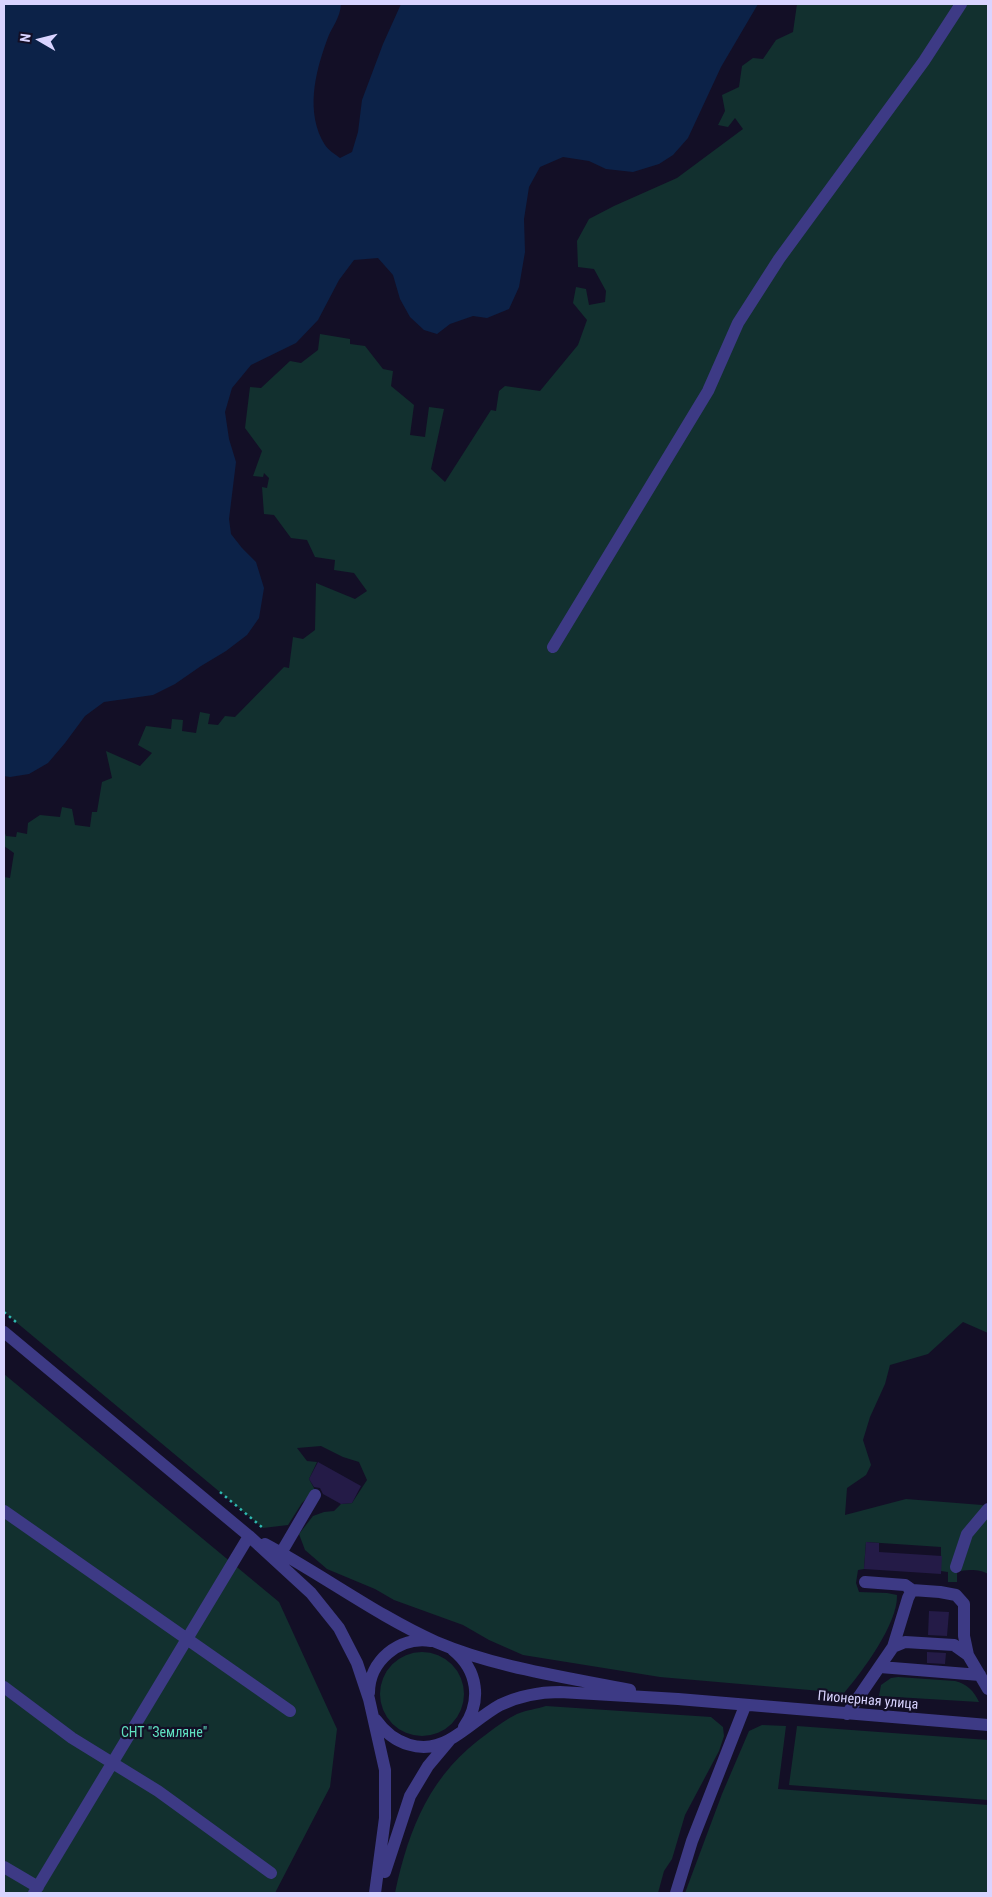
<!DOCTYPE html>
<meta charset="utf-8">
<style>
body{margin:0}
#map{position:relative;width:992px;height:1897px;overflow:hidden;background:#130f26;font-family:"Roboto Condensed",sans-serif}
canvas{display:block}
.frame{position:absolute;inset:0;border:5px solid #d9d4ff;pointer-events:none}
.north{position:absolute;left:15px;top:15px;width:50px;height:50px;-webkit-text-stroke:4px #130f26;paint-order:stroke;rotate:278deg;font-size:14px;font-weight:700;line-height:20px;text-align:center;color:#d9d4ff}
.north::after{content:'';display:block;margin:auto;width:18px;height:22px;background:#d9d4ff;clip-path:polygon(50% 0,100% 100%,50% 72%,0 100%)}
</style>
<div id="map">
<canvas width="992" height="1897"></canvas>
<div class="frame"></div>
<div class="north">N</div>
</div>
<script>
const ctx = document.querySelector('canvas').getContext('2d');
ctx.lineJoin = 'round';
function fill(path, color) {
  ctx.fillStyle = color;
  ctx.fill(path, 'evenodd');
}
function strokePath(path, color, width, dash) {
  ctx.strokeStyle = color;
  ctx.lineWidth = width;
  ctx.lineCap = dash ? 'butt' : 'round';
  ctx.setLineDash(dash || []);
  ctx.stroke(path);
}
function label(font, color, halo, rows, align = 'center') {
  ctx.font = font + ' "Roboto Condensed",sans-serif';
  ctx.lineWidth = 4.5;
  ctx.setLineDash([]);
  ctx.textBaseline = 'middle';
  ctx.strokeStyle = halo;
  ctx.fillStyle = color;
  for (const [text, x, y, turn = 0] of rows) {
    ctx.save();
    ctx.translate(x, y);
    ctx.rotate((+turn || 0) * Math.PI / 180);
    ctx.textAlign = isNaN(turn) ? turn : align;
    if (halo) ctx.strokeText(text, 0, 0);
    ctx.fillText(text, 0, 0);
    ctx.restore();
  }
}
fill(new Path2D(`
 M 797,4 L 988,4 L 988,1333 L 963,1322 L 928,1354 L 890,1365 L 885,1384 L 870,1417 L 863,1440 L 871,1465 L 866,1475 L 847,1488 L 845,1515 L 906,1499 L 982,1505 L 988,1508 L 988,1574 C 981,1569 965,1569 957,1572 L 957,1582 L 948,1582 L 948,1572 L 941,1571 L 941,1547 L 866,1542 L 864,1569 L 858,1570 L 856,1583 L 859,1592 L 887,1593 L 897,1595 C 898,1624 862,1672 844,1693 L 660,1677 L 523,1655 L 489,1640 L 463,1625 L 394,1600 L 375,1589 L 327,1569 L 305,1550 L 299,1534 L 313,1516 L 324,1512 L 334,1511 L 341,1504 L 352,1503 L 367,1480 L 359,1462 L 343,1457 L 321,1446 L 297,1448 L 307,1461 L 317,1462 L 309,1479 L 315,1490 L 302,1503 L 288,1525 L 263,1528 L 4,1312 L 4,877 L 10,878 L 14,853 L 4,846 L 4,830 L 6,836 L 16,837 L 17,832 L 27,834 L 28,823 L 40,815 L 60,817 L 62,807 L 72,809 L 75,825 L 90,827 L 92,812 L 97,812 L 102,782 L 112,778 L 106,751 L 140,766 L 152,753 L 138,745 L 146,726 L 171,729 L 172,719 L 183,720 L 182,731 L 196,733 L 200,712 L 210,714 L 208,724 L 218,725 L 225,716 L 235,717 L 284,667 L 289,668 L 293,637 L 303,639 L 315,630 L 316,583 L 355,599 L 367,591 L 354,573 L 334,570 L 335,560 L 315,557 L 307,540 L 291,538 L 274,515 L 264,514 L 262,487 L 267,488 L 269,478 L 264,473 L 263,477 L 253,476 L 262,451 L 245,428 L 250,387 L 261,388 L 290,361 L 301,363 L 318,350 L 320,334 L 350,339 L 350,344 L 365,346 L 383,369 L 393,371 L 391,386 L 414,405 L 410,435 L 425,437 L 429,407 L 444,409 L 431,469 L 445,482 L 491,410 L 496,411 L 499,391 L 505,386 L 540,391 L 578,345 L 587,320 L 573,303 L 576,287 L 586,289 L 589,305 L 605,302 L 606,291 L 594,269 L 578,267 L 577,241 L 589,219 L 614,206 L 677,178 L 743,129 L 735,118 L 728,127 L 718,125 L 725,111 L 722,95 L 739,87 L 742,66 L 753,58 L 763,59 L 776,40 L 793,32 Z
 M 4,1374 L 279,1602 L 337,1729 L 330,1787 L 275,1893 L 4,1893 Z
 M380 1694a42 42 0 1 1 84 0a42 42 0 1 1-84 0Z
 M 898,1677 L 955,1681 C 967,1684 974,1691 979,1702 L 879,1696 L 881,1685 L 891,1678 Z
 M 546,1706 L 711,1717 L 723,1727 L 724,1736 L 719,1751 L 685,1815 L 672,1859 L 664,1871 L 658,1893 L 395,1893 C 409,1827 431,1773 488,1733 C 497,1726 507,1719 517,1714 C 526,1710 537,1709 546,1706 Z
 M 762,1725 L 786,1726 L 778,1789 L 988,1805 L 988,1893 L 685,1893 L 722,1794 L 749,1731 Z
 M 797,1726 L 988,1740 L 988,1800 L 789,1785 Z`), '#12302f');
fill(new Path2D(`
 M 4,4 L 341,4 C 340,19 332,26 327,40 C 315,73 305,113 325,145 C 328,150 335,154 340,158 L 352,152 L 358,132 L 362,100 L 383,44 L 401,4 L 758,4 L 721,67 L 688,138 L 673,155 L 659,164 L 633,172 L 606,169 L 589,161 L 563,157 L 540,167 L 529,187 L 524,219 L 525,252 L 519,287 L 509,309 L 487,318 L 473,316 L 450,324 L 437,334 L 424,330 L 410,317 L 400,299 L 393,275 L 378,258 L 354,260 L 339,280 L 318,320 L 296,343 L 251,365 L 232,388 L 225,412 L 229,439 L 236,462 L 229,519 L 231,534 L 242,548 L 256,562 L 264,588 L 259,618 L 247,635 L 226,651 L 201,666 L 175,684 L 153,695 L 104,702 L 85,716 L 65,743 L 48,763 L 29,774 L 10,777 L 4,776 Z`), '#0c2248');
fill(new Path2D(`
 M 318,1462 L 361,1486 L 352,1503 L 341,1504 L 323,1494 L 320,1488 L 314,1487 L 309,1479 Z
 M 866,1542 L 879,1543 L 879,1552 L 942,1556 L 941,1574 L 864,1569 Z
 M 929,1611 L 949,1612 L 947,1636 L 928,1635 Z
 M 927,1652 L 946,1653 L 945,1664 L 927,1663 Z`), '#241b47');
strokePath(new Path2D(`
 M 4,1312 L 16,1322
 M 220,1492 L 263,1528`), '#2fb8b0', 2.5, [2.5, 4]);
strokePath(new Path2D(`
 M 553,647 L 708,391 L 738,323 L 779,259 L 924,61 L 961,4
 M 4,1332 L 249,1536 L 311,1593 L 339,1628 L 357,1663 L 369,1699 L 385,1770 L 385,1818 L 375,1893
 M 4,1511 L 290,1711
 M 265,1544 C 323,1575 376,1615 436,1642 C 497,1668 566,1677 630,1690
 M 281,1553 L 315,1495
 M 956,1567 L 967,1534 L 988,1509
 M 865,1582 L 905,1585 L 912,1590
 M 893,1647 L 908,1598 L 912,1590 L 940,1592 L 956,1595 L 964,1604 L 964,1636 L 968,1655
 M 453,1650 C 478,1670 482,1701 464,1727
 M 880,1667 L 980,1675
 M 4,1687 L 72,1738 L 158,1791 L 271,1873
 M 369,1693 C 369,1661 399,1636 431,1641
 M 847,1714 L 893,1647 L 905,1642 L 954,1645 L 968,1655 L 988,1689
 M 376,1720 C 393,1744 422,1755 449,1740 C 467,1730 482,1715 500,1705 C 519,1696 539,1692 560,1692 L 678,1699 L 988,1725
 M 4,1867 L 38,1887
 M 385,1872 L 410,1796 L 428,1766 L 449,1741
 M 34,1893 L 249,1536
 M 676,1893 L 692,1841 L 745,1706`), '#3d3a85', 12);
label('14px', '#d9d4ff', '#130f26', [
 ["Пионерная улица",868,1701,5]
]);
label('14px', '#5fe0c0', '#130f26', [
 ["СНТ \"Земляне\"",164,1733]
]);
</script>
